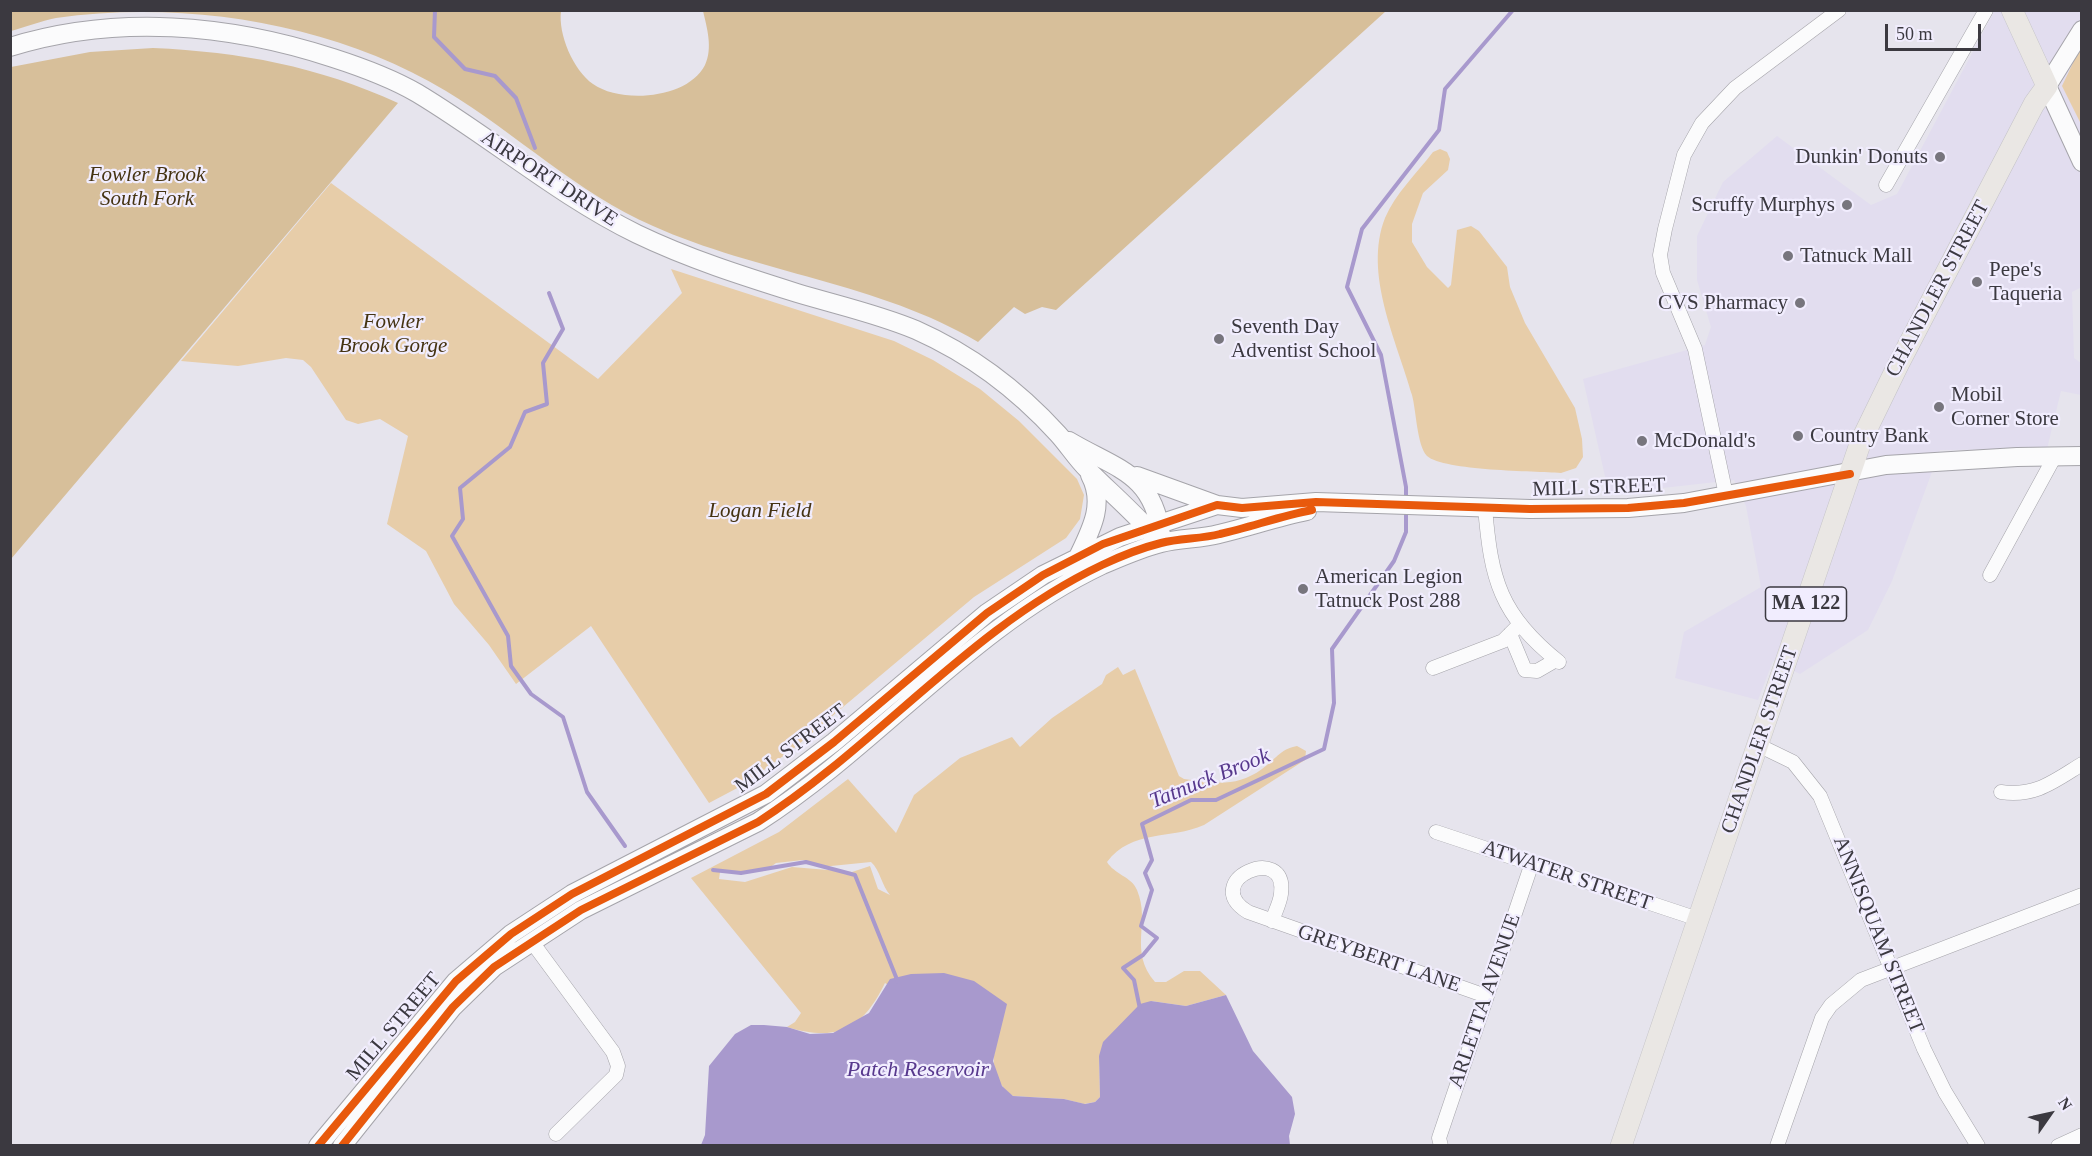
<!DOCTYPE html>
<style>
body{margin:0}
#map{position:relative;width:2092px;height:1156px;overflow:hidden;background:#e6e4ed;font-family:Georgia,serif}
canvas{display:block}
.frame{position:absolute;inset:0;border:12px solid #3b3940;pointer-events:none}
.north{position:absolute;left:2020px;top:1084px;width:60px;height:60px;-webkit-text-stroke:4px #f1edfe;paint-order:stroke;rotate:56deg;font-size:16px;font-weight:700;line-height:24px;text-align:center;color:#3b3940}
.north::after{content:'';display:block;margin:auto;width:21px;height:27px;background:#3b3940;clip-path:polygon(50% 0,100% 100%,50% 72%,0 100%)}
.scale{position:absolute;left:1885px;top:24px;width:96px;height:27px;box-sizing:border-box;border:3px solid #3b3940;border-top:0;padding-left:8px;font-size:18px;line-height:21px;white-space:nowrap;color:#3b3940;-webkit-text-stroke:4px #f1edfe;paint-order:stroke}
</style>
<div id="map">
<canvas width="2092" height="1156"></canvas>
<div class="frame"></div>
<div class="north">N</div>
<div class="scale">50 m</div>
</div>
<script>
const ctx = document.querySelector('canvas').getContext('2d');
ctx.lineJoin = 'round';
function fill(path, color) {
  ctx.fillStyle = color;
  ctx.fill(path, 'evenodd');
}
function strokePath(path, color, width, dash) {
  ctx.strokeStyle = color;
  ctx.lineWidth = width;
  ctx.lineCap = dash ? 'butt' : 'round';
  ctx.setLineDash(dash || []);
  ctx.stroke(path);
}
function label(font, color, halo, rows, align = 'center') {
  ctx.font = font + ' Georgia,serif';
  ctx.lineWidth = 4.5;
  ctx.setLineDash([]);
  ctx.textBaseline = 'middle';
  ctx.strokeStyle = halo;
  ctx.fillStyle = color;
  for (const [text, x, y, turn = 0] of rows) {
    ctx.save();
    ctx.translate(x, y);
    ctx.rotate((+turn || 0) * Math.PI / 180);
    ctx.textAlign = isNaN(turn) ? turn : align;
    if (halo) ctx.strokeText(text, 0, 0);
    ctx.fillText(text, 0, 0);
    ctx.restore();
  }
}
fill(new Path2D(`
 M 1992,11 L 2081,11 L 2082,287 L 2072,292 L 2074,358 L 2081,363 L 2081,395 L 2061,391 L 2047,449 L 1940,450 L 1892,581 L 1868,630 L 1800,674 L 1773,661 L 1758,700 L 1675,678 L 1684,632 L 1761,587 L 1746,506 L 1734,480 L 1609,494 L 1583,379 L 1705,345 L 1711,327 L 1697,280 L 1697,236 L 1723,182 L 1777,136 L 1871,205 L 1897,194 L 1993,14 Z`), '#e2ddef');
fill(new Path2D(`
 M 2081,46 L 2081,124 L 2062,86 Z
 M 1440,149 L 1447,152 L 1450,159 L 1448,170 L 1423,193 L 1412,224 L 1412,242 L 1427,267 L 1448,288 L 1451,285 L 1457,230 L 1471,226 L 1479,231 L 1507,267 L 1510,287 L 1525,323 L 1575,408 L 1582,439 L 1583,457 L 1576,468 L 1561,473 C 1535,471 1444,471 1427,456 C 1417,446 1416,409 1412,395 C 1397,341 1363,274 1385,218 C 1395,194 1417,173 1433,152 Z
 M 331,183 L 598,379 L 682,293 L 671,269 L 894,341 L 933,360 L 980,389 L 1019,421 L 1077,479 L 1084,495 L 1080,519 L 1066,538 L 974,597 L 793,749 L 743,785 L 709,803 L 591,626 L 516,684 L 489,645 L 454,604 L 426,551 L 387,524 L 408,436 L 380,419 L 358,424 L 346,420 L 311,367 L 303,360 L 286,358 L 238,366 L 181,361 Z
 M 1118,667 L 1123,675 L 1135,669 L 1179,776 L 1184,779 C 1213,783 1236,788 1262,769 C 1275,760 1280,749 1297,746 L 1306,751 L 1305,760 L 1204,825 C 1170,840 1132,829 1107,862 C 1114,874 1132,877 1137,890 C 1151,923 1128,951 1155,982 L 1166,982 L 1184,971 L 1200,971 L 1226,995 L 1186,1006 L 1151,1001 L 1099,1056 L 1100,1097 L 1095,1102 L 1084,1104 L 1064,1099 L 1013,1096 C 997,1086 991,1066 995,1049 L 885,983 C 862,1030 837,1042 787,1027 L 795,1022 L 801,1013 L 691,878 L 779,832 L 848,779 L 896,833 L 914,795 L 960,758 L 1012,737 L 1020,747 L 1052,718 L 1102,684 L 1106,675 ZM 803,860 L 821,867 L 871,862 C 880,870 882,886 890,895 L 878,889 L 870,866 L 852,872 L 792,867 L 745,882 L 719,879 L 720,872 L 765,871 L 776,863 Z`), '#e7cda9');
fill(new Path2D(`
 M 11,10 L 561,11 C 558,34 573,70 593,84 C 621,104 688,99 705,65 C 713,48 707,28 703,11 L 1386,11 L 1056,310 L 1042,307 L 1025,314 L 1014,307 L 978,342 C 879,283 758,273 653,226 C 577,193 517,134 446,91 C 332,23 187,0 56,18 C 41,21 25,27 11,31 Z
 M 153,48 C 241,52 317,66 398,103 L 11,559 L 11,67 L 90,52 Z`), '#d7bf9a');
fill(new Path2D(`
 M 944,973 L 974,981 L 1007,1004 L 993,1061 L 1002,1086 L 1013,1096 L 1064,1099 L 1085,1104 L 1095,1102 L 1100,1097 L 1099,1056 L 1103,1042 L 1140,1004 L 1151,1001 L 1186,1006 L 1226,995 L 1253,1051 L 1292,1097 L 1295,1114 L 1289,1136 L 1290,1145 L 701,1145 L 705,1135 L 709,1066 L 735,1034 L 751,1025 L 764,1025 L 787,1027 L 810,1034 L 833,1033 L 869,1013 L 890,979 L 911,974 Z`), '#a899cd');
strokePath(new Path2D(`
 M 435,10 L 434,37 L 465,69 L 495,76 L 516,98 L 535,148
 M 549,293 L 563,329 L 543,363 L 547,404 L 525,412 L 510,447 L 460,488 L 463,519 L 452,536 L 508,636 L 511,666 L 531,694 L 563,717 L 587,792 L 625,846
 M 1406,500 L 1406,487 L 1381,355 L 1347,287 L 1362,229 L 1439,130 L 1445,89 L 1513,10
 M 713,870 L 741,873 L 806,862 L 855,875 L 898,982
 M 1140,1009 L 1134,980 L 1123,968 L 1143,955 L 1157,938 L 1141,926 L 1152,890 L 1145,873 L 1152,860 L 1142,824 L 1191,800 L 1216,800 L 1324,749 L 1334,703 L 1332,649 L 1394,561 L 1406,532 L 1406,510`), '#a899cd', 4);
const street = new Path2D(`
 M 1886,185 L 1986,10
 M 1726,495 L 1695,349 L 1663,273 L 1660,255 L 1665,229 L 1684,155 L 1702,123 L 1735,88 L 1839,10
 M 1485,507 C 1491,580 1500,615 1559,662
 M 1990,575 L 2055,456
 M 1510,634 L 1525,670 L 1537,671 L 1556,660
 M 1433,668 L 1503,641 L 1519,625
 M 1758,745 L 1793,762 L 1820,796 L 1924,1049 L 1945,1092 L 1978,1146
 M 2001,792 C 2035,797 2053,782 2082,764
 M 1436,832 L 1698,919
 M 1272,921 C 1275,912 1280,903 1281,894 C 1288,841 1198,881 1248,912 L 1486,996
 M 532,942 L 613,1052 L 618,1066 L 616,1075 L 556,1134
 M 1441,1146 L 1439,1138 L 1532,863
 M 1777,1146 L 1822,1018 L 1831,1005 L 1861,980 L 2082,895
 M 2058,1146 L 2082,1135`);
const secondary = new Path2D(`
 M 2082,30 L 2047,86 L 2082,162
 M 10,47 C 116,14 229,24 333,58 C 361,67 391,78 417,93 C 492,138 559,196 637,234 C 689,259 743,276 797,293 C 837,305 878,314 916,330 C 970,354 1018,390 1058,434 C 1068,445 1076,458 1087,469 C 1112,494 1138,516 1161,543
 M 1069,441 C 1116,469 1153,473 1161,535
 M 1137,476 L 1217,505
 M 1079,555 C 1092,528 1105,503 1090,475
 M 318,1146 L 456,981 L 511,934 L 572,894 L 766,794 L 834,742 L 987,613 L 1043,575 L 1120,537 L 1217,505 L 1242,508 L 1316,502 L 1530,509 L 1628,508 L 1684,503 L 1886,465 L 2017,457 L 2082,456
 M 342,1146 L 453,1007 L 494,967 L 581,910 L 758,822 C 878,745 971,627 1102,565 C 1121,557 1141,548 1161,543 C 1180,538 1200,539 1219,534 C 1249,527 1277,517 1307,511`);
const primary = new Path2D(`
 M 1621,1146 L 1861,441 L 1898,365 L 2034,104 L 2047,86 L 2012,10`);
strokePath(street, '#a5a4aa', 15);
strokePath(secondary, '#a5a4aa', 20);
strokePath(primary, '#c4c3c7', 22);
strokePath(street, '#fbfbfc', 14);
strokePath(secondary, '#fbfbfc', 18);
strokePath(primary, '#eae7e4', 21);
strokePath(new Path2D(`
 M 318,1146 L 456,981 L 511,934 L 572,894 L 766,794 L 834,742 L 987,613 L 1043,575 L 1103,544 L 1217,505 L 1242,508 L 1316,502 L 1530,509 L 1628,508 L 1684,503 L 1850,474
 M 342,1146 L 453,1007 L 494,967 L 581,910 L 758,822 C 878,745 971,627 1102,565 C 1121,556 1141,548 1161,543 C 1180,538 1201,539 1220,534 C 1251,527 1281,516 1312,510`), '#e8590c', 8);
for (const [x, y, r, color] of [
 [1940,157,6,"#77757d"],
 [1847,205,6,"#77757d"],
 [1788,256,6,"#77757d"],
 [1977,282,6,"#77757d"],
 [1800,303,6,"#77757d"],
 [1219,339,6,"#77757d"],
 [1939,407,6,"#77757d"],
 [1798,436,6,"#77757d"],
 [1642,441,6,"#77757d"],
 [1303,589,6,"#77757d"]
]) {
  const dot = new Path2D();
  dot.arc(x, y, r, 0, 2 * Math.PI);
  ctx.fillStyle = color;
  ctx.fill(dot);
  strokePath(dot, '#f1edfe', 2);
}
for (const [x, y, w] of [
 [1806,604,81]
]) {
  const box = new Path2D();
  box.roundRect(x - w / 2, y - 17, w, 34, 4.5);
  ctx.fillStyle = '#f1edfe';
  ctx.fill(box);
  strokePath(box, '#3b3940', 1.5);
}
label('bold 20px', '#3b3940', null, [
 ["MA 122",1806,604]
]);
label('21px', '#3b3940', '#f1edfe', [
 ["Dunkin' Donuts",1928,157,"right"],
 ["Scruffy Murphys",1835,205,"right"],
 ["Tatnuck Mall",1800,256],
 ["Pepe's",1989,270],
 ["Taqueria",1989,294],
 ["CVS Pharmacy",1788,303,"right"],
 ["Seventh Day",1231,327],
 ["Adventist School",1231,351],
 ["Mobil",1951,395],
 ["Corner Store",1951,419],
 ["Country Bank",1810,436],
 ["McDonald's",1654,441],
 ["American Legion",1315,577],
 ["Tatnuck Post 288",1315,601]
], 'left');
label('italic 21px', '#453312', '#f1edfe', [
 ["Fowler Brook",147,175],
 ["South Fork",147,199],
 ["Fowler",393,322],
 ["Brook Gorge",393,346],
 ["Logan Field",760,511]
]);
label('21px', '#3b3940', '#f1edfe', [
 ["AIRPORT DRIVE",549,179,33],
 ["CHANDLER STREET",1938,289,-62],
 ["MILL STREET",1599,488,-2],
 ["CHANDLER STREET",1760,740,-71],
 ["MILL STREET",791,749,-37],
 ["ATWATER STREET",1567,876,19],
 ["ANNISQUAM STREET",1878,935,68],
 ["GREYBERT LANE",1379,959,19],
 ["ARLETTA AVENUE",1485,1001,-71],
 ["MILL STREET",394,1027,-50]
]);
label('italic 22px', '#57388d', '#f1edfe', [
 ["Tatnuck Brook",1210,779,-22],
 ["Patch Reservoir",918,1070]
]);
</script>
